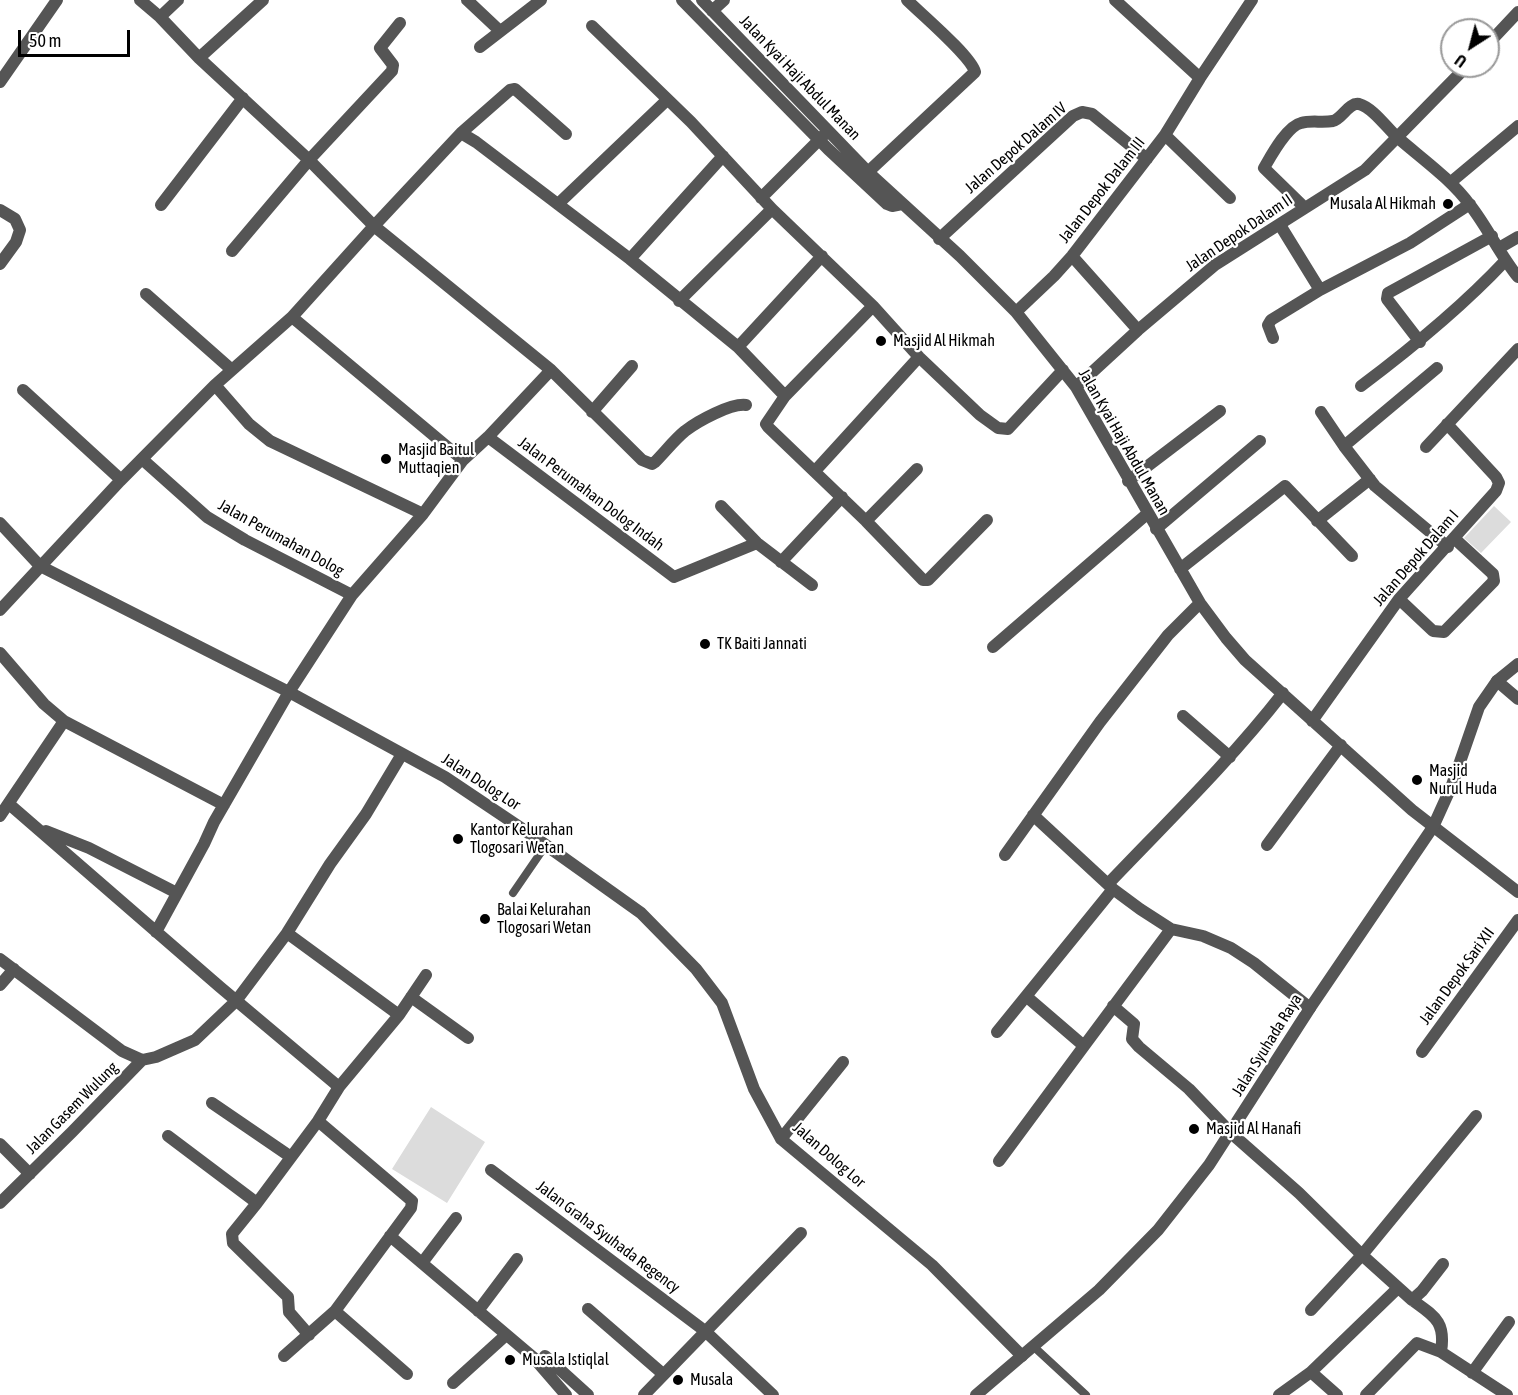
<!DOCTYPE html>
<style>
body{margin:0}
#map{position:relative;width:1518px;height:1395px;overflow:hidden;background:#fff;font-family:"Asap Condensed",sans-serif}
canvas{display:block}
.north{position:absolute;left:1440px;top:18px;width:60px;height:60px;box-sizing:border-box;background:#fff;border:2px solid #999;border-radius:50%;rotate:216deg;font-size:16px;font-weight:700;line-height:24px;text-align:center;color:#000}
.north::after{content:'';display:block;margin:auto;width:21px;height:27px;background:#000;clip-path:polygon(50% 0,100% 100%,50% 72%,0 100%)}
.scale{position:absolute;left:18px;top:30px;width:112px;height:27px;box-sizing:border-box;border:3px solid #000;border-top:0;padding-left:8px;font-size:18px;line-height:21px;white-space:nowrap;color:#000;-webkit-text-stroke:4px #fff;paint-order:stroke}
</style>
<div id="map">
<canvas width="1518" height="1395"></canvas>
<div class="north">U</div>
<div class="scale">50 m</div>
</div>
<script>
const ctx = document.querySelector('canvas').getContext('2d');
ctx.lineJoin = 'round';
function fill(path, color) {
  ctx.fillStyle = color;
  ctx.fill(path, 'evenodd');
}
function strokePath(path, color, width, dash) {
  ctx.strokeStyle = color;
  ctx.lineWidth = width;
  ctx.lineCap = dash ? 'butt' : 'round';
  ctx.setLineDash(dash || []);
  ctx.stroke(path);
}
function label(font, color, halo, rows, align = 'center') {
  ctx.font = font + ' "Asap Condensed",sans-serif';
  ctx.lineWidth = 4.5;
  ctx.setLineDash([]);
  ctx.textBaseline = 'middle';
  ctx.strokeStyle = halo;
  ctx.fillStyle = color;
  for (const [text, x, y, turn = 0] of rows) {
    ctx.save();
    ctx.translate(x, y);
    ctx.rotate((+turn || 0) * Math.PI / 180);
    ctx.textAlign = isNaN(turn) ? turn : align;
    if (halo) ctx.strokeText(text, 0, 0);
    ctx.fillText(text, 0, 0);
    ctx.restore();
  }
}
fill(new Path2D(`
 M 1494,506 L 1511,522 L 1481,553 L 1464,538 Z
 M 431,1107 L 485,1142 L 447,1203 L 392,1169 Z`), '#dcdcdc');
strokePath(new Path2D(`
 M 513,893 L 546,845
 M 1033,1346 L 1086,1395`), '#555', 8);
strokePath(new Path2D(`
 M 140,0 L 160,17 L 199,58 L 309,160 L 374,226 L 551,370 L 642,460 L 652,464 L 655,462 C 665,452 674,440 685,431 C 698,421 731,403 746,405
 M 467,0 L 500,31
 M 682,0 L 828,149 L 887,204 L 892,206 L 902,204
 M 702,0 L 868,172 L 960,256 L 1016,312 L 1076,387 L 1200,603 L 1226,638 L 1245,660 L 1412,810 L 1518,892
 M 1115,0 L 1200,78
 M 712,11 L 724,0
 M 160,17 L 178,0
 M 592,26 L 691,122 L 772,209 L 873,306 L 919,357 L 980,415 L 998,428 L 1008,429 L 1063,370
 M 1488,44 L 1518,12
 M 480,47 L 541,0
 M 199,58 L 263,0
 M 0,82 L 57,0
 M 461,133 L 476,142 L 630,259 L 738,347 L 785,396
 M 1165,135 L 1230,198
 M 868,172 L 975,72 C 971,56 921,14 907,0
 M 1451,182 L 1518,126
 M 761,198 L 824,135
 M 558,204 L 667,100
 M 161,205 L 243,98
 M 1305,208 L 1264,168 C 1271,156 1287,126 1301,123 C 1311,120 1322,123 1333,121 C 1342,119 1349,102 1359,104 C 1373,108 1386,127 1397,137 C 1422,159 1450,178 1470,205 C 1488,228 1500,255 1518,277
 M 0,210 L 15,219 L 20,230 L 16,242 L 0,264
 M 1280,225 L 1320,290 L 1410,243 L 1470,204
 M 939,239 L 1073,116 L 1082,112 L 1092,114 L 1147,159
 M 1499,248 L 1518,237
 M 232,251 L 309,160 L 392,71 L 393,65 L 380,48 L 400,23
 M 1072,256 L 1138,330
 M 630,259 L 723,156
 M 146,294 L 232,370
 M 679,301 L 772,209
 M 873,306 L 785,396 L 766,424 L 768,427 L 866,521 L 923,580 L 928,580 L 987,520
 M 1016,312 L 1054,276 L 1072,256 L 1165,135 L 1200,78 L 1252,0
 M 292,317 L 463,460
 M 1273,338 L 1268,325 L 1271,320 L 1320,290
 M 1420,342 L 1387,299 L 1388,293 L 1492,236
 M 738,347 L 822,256
 M 1437,368 L 1344,446 L 1375,486 L 1448,547
 M 215,385 L 249,424 L 270,441 L 423,514
 M 1361,386 C 1413,347 1461,308 1505,261
 M 1076,387 L 1138,330 L 1215,265 L 1365,170 L 1467,66
 M 23,390 L 118,477 L 120,481
 M 592,412 L 632,366
 M 1321,412 L 1344,446
 M 488,437 L 674,577 L 757,543
 M 1426,447 L 1518,349
 M 142,459 L 207,517 L 245,540 L 352,595
 M 815,471 L 919,357
 M 1128,481 L 1220,411
 M 721,506 L 757,543 L 812,585
 M 866,521 L 917,469
 M 1317,521 L 1370,479
 M 0,523 L 40,566 L 289,692 L 445,777 L 533,836 L 641,913 L 696,969 L 722,1003 L 754,1089 L 781,1139 L 932,1265 L 1022,1356
 M 1156,529 L 1260,441
 M 781,562 L 842,497
 M 1180,569 L 1285,486 L 1352,556
 M 1399,599 L 1433,631 L 1444,632 L 1494,581 L 1493,574 L 1455,539
 M 0,610 L 120,481 L 215,385 L 292,317 L 374,226 L 461,133 L 510,90 L 515,89 L 566,134
 M 993,647 L 1147,514
 M 0,653 L 44,704 L 64,721 L 224,805
 M 1497,681 L 1518,699
 M 1183,716 L 1230,757
 M 1312,721 L 1399,599 L 1496,491 L 1499,483 L 1496,477 L 1447,424
 M 9,804 L 220,987 L 339,1087
 M 1033,815 L 1113,889 L 1140,909 L 1171,929 L 1203,936 L 1231,948 L 1254,963 L 1310,1008
 M 0,816 L 64,721
 M 46,831 L 89,848 L 177,893
 M 1267,845 L 1341,745
 M 1005,855 L 1100,722 L 1168,635 L 1200,603
 M 1108,884 C 1168,821 1230,761 1283,693
 M 156,932 L 204,844 L 214,822 L 289,692 L 352,595 L 423,514 L 463,460 L 488,437 L 551,370
 M 287,933 L 399,1015
 M 0,959 L 122,1051 L 142,1060 L 156,1057 L 195,1040 L 236,1001 L 287,933 L 330,864 L 366,814 L 402,754
 M 0,985 L 14,969
 M 411,997 L 468,1038
 M 1027,997 L 1084,1046 L 1171,929
 M 1113,1006 L 1134,1024 L 1132,1039 L 1139,1047 L 1189,1089 L 1231,1133 L 1299,1193 L 1362,1255 L 1412,1300 L 1422,1291 L 1443,1264
 M 997,1032 L 1113,889
 M 1422,1052 L 1518,920
 M 212,1103 L 291,1157
 M 168,1136 L 257,1203
 M 781,1139 L 843,1062
 M 0,1144 L 30,1174
 M 999,1161 L 1084,1046
 M 491,1170 L 705,1331 L 773,1395
 M 0,1203 L 72,1132 L 142,1060
 M 390,1236 L 534,1358 L 566,1395
 M 422,1263 L 456,1218
 M 1412,1300 C 1434,1316 1446,1321 1441,1352
 M 588,1309 L 663,1374
 M 1311,1310 L 1362,1255 L 1476,1116
 M 335,1311 L 407,1374
 M 478,1311 L 517,1259
 M 309,1335 L 289,1312 L 288,1297 L 233,1243 L 232,1234 L 257,1203 L 318,1121 L 339,1087 L 399,1015 L 426,975
 M 284,1356 L 335,1311 L 411,1208 L 412,1201 L 318,1121
 M 545,1356 L 588,1395
 M 1311,1372 L 1337,1395
 M 1472,1373 L 1509,1322
 M 453,1383 L 506,1335
 M 644,1395 L 801,1233
 M 1279,1395 L 1311,1372 L 1398,1288
 M 1366,1395 L 1417,1343 L 1441,1352 L 1507,1395`), '#555', 12);
strokePath(new Path2D(`
 M 976,1395 L 1099,1290 L 1158,1230 L 1209,1165 L 1310,1008 L 1433,827 L 1452,785 L 1479,707 L 1497,681 L 1518,664`), '#555', 12);
for (const [x, y, r, color] of [
 [1448,204,6,"#000"],
 [881,341,6,"#000"],
 [386,459,6,"#000"],
 [705,644,6,"#000"],
 [1417,780,6,"#000"],
 [458,839,6,"#000"],
 [485,919,6,"#000"],
 [1194,1129,6,"#000"],
 [510,1360,6,"#000"],
 [678,1380,6,"#000"]
]) {
  const dot = new Path2D();
  dot.arc(x, y, r, 0, 2 * Math.PI);
  ctx.fillStyle = color;
  ctx.fill(dot);
  strokePath(dot, '#fff', 2);
}
label('16px', '#000', '#fff', [
 ["Jalan Kyai Haji Abdul Manan",800,78,46],
 ["Jalan Depok Dalam IV",1016,148,-41],
 ["Jalan Depok Dalam III",1102,190,-52],
 ["Jalan Depok Dalam II",1239,233,-34],
 ["Jalan Kyai Haji Abdul Manan",1124,442,60],
 ["Jalan Perumahan Dolog Indah",591,494,37],
 ["Jalan Perumahan Dolog",281,538,29],
 ["Jalan Depok Dalam I",1416,558,-49],
 ["Jalan Dolog Lor",481,782,33],
 ["Jalan Depok Sari XII",1457,976,-54],
 ["Jalan Syuhada Raya",1267,1045,-58],
 ["Jalan Gasem Wulung",72,1108,-45],
 ["Jalan Dolog Lor",829,1155,41],
 ["Jalan Graha Syuhada Regency",608,1237,37]
]);
label('16px', '#000', '#fff', [
 ["Musala Al Hikmah",1436,204,"right"],
 ["Masjid Al Hikmah",893,341],
 ["Masjid Baitul",398,450],
 ["Muttaqien",398,468],
 ["TK Baiti Jannati",717,644],
 ["Masjid",1429,771],
 ["Nurul Huda",1429,789],
 ["Kantor Kelurahan",470,830],
 ["Tlogosari Wetan",470,848],
 ["Balai Kelurahan",497,910],
 ["Tlogosari Wetan",497,928],
 ["Masjid Al Hanafi",1206,1129],
 ["Musala Istiqlal",522,1360],
 ["Musala",690,1380]
], 'left');
</script>
